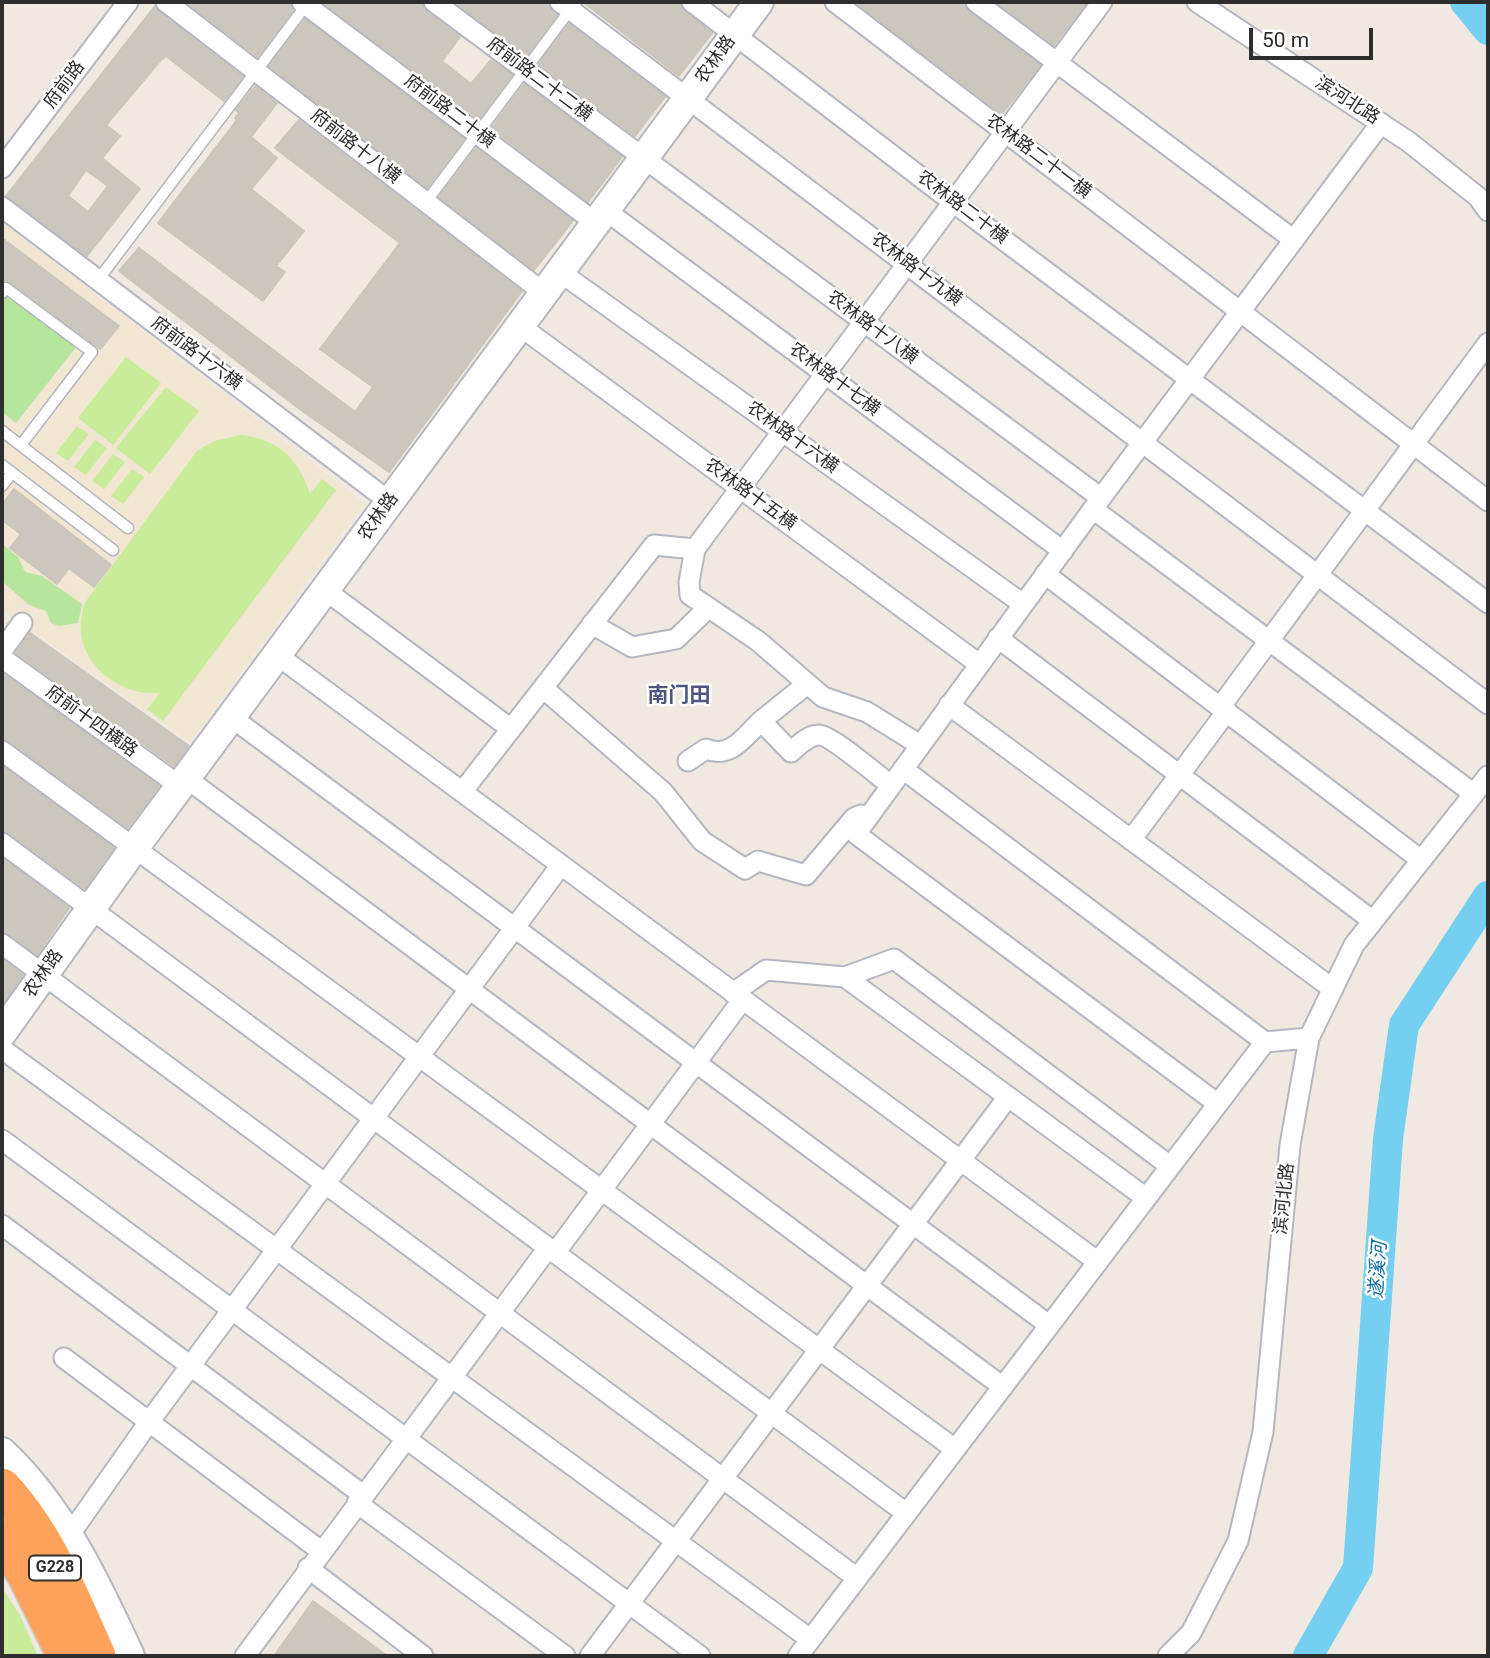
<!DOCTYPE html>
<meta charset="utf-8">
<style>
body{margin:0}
#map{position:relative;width:1490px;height:1658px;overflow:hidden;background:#efe9e1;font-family:Roboto,sans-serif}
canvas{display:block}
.frame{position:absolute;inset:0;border:4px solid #2e2e2e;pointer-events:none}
.scale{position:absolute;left:1249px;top:28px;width:124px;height:32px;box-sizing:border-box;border:4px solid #2e2e2e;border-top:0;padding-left:9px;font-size:21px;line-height:24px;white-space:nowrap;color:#2e2e2e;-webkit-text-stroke:5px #fff;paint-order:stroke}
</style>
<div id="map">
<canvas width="1490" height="1658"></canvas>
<div class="frame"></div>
<div class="scale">50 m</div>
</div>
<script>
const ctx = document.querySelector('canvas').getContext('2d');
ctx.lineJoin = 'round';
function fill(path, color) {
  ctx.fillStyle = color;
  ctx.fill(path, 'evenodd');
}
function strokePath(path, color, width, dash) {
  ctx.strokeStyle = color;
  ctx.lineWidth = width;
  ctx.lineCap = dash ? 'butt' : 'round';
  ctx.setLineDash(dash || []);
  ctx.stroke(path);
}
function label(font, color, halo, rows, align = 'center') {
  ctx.font = font + ' Roboto,"Noto Sans SC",sans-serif';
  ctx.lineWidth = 5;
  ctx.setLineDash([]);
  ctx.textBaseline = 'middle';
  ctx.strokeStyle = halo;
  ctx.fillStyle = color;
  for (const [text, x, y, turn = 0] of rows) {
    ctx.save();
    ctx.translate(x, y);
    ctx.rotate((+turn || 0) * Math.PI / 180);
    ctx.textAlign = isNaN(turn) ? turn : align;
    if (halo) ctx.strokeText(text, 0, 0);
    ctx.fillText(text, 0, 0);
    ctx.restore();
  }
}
fill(new Path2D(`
 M 2,222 L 364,503 L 190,742 L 2,609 Z`), '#f0e6d1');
fill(new Path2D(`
 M 6,294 L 77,346 L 16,423 L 2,412 L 2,300 Z
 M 2,544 L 18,557 L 25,572 L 42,576 L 82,604 L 78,623 L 59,626 L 51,623 L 46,611 L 29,605 L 2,581 Z`), '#b6e59e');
fill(new Path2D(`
 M 126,357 L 161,383 L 113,445 L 78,418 Z
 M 166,387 L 199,411 L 150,474 L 116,448 Z
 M 77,426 L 89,434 L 68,461 L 56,453 Z
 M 241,435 C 278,439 299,459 310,494 L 322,479 L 336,490 L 163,721 L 147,709 L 160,693 C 110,697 65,650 86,601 L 197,451 L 214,441 Z
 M 95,440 L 107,448 L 86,475 L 74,467 Z
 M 113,454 L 125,462 L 104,489 L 92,481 Z
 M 132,469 L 144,477 L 123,504 L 111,496 Z
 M 2,1588 L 20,1615 L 38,1656 L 2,1656 Z`), '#c9ec9a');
strokePath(new Path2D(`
 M 1465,2 L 1488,30
 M 1308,1656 L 1358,1568 L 1388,1139 L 1404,1025 L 1488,896`), '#75cff0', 30);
const building = new Path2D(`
 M 186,2 L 289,2 L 293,10 L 258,57 Z
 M 322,2 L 422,2 L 427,12 L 460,37 L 442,61 L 471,84 L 491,60 L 512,75 L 479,119 Z
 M 454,2 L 548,2 L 557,15 L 527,56 Z
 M 583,2 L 680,2 L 685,12 L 712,33 L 679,76 Z
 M 855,2 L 964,2 L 969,12 L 1040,65 L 1002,114 Z
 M 996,2 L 1087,2 L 1054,45 Z
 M 155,6 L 243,77 L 224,101 L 166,56 L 160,61 L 106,125 L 120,136 L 102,158 L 140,189 L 87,256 L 6,196 ZM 86,170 L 108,186 L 88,212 L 68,196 Z
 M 305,19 L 464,139 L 427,188 L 269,66 Z
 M 569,24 L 665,97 L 635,136 L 538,64 Z
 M 524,84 L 622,157 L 588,202 L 491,128 Z
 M 255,86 L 277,103 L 251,137 L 277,158 L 251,189 L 304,231 L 276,266 L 285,272 L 263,301 L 158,223 L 237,120 L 235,118 L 239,113 L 236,110 Z
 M 299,120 L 522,291 L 389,472 L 301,410 L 119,271 L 139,248 L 355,412 L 373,387 L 320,349 L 400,243 L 275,148 Z
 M 476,148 L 573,221 L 534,270 L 439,197 Z
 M 2,238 L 119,326 L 100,349 L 10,282 L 2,279 Z
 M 14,489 L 111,565 L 94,587 L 69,568 L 57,584 L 10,548 L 21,534 L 2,520 L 2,505 Z
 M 30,633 L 189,746 L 174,766 L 16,653 Z
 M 2,673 L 159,786 L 128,828 L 9,741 L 2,739 Z
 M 2,766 L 114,848 L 85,889 L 9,833 L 2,831 Z
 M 2,858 L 69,908 L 37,955 L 2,932 Z
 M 2,959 L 23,975 L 2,1005 Z
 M 313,1601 L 387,1656 L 274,1656 Z`);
fill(building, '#cbc7bf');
strokePath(building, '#cbc5ba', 2);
const lane = new Path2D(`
 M 426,202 L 576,2
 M 98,280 L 307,4
 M 2,293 L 6,288 L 92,352 L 21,445
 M 2,431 L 128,528
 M 2,465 L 113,550
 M 2,486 L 12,473`);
const street = new Path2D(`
 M 166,2 L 544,293
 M 302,2 L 596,223
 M 434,2 L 1101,498
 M 560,2 L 1488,704
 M 692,2 L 953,202 L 1488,603
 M 835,2 L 1488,501
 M 976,2 L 1294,240
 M 1197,2 L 1409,142 L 1478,197 L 1488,211
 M 2,168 L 128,2
 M 2,207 L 390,502
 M 605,210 L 1063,551
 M 560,272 L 1023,604
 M 520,326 L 979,664
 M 1093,509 L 1474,794
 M 695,549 L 689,582 L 690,595 L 758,641 L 823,697 L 867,712 L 920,745
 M 1045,574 L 1421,860
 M 325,590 L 511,729
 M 592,624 L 632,647 L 676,639 L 708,608
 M 998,638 L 1373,921
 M 2,651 L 22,623
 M 277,655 L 1098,1262
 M 2,658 L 180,786
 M 807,684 L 761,721 L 791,752 C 799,745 808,735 819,735 C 831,735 878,776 891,785
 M 543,688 L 663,792 L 702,841 L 745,869 L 758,861 L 806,875 L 854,818 L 861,815
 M 949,705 L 1333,989
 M 1221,706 L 1488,343
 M 231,717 L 1049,1325
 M 2,751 L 955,1449
 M 688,761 L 706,749 C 731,759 744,737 761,721
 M 903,769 L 1265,1042
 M 186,778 L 1003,1387
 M 462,792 L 654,545 L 695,549 L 1102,2
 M 1131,840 L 1227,711
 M 2,843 L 906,1513
 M 2,944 L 857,1578
 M 845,977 L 1146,1198
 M 733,993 L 766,970 L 845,977 L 894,959 L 1170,1166
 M 2,1049 L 810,1639
 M 1218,1104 L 856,834 L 1101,498 L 1381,123
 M 2,1140 L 700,1656
 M 2,1225 L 363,1495
 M 555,1253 L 743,999
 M 64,1358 L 321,1551
 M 357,1503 L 565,1656
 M 68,1537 L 149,1422 L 561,865
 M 308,1568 L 423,1656
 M 245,1656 L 548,1248
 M 590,1656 L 1008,1097
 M 798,1656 L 1265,1042 L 1309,1038
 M 1168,1656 L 1191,1633 L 1238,1541 L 1263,1432 L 1290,1145 L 1309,1038 L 1354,945 L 1488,776`);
const secondary = new Path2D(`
 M 2,1033 L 135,847 L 759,2
 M 2,1452 C 61,1507 97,1584 130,1656`);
const highway = new Path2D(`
 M 2,1487 C 46,1534 71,1598 97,1656
 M 2,1539 L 25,1573 L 66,1656`);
strokePath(lane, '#b4b7c1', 13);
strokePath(street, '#b4b7c1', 23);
strokePath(secondary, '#b4b7c1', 32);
strokePath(highway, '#c9c9c9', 40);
strokePath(lane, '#fff', 10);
strokePath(street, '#fff', 19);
strokePath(secondary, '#fff', 28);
strokePath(highway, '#ffa35c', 37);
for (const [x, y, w] of [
 [55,1568,52]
]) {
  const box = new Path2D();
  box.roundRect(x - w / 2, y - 12.5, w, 25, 5);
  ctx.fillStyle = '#fff';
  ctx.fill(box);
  strokePath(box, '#2e2e2e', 2);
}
label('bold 16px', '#2e2e2e', null, [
 ["G228",55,1568]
]);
label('18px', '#2e2e2e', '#fff', [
 ["农林路",716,60,-54],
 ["府前路二十二横",539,80,37],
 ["府前路",65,85,-53],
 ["滨河北路",1347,101,33],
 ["府前路二十横",449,112,37],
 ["府前路十八横",355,147,38],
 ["农林路二十一横",1038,157,37],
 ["农林路二十横",962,208,37],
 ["农林路十九横",916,270,37],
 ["农林路十八横",872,328,37],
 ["府前路十六横",196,354,37],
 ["农林路十七横",834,380,37],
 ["农林路十六横",792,438,36],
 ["农林路十五横",750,495,36],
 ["农林路",379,517,-54],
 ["府前十四横路",91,722,36],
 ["农林路",44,974,-55],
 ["滨河北路",1285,1199,-84]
]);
label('italic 19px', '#0d6fa3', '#fff', [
 ["遂溪河",1379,1270,-86]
]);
label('bold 21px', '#4d5680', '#fff', [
 ["南门田",679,697]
]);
</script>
